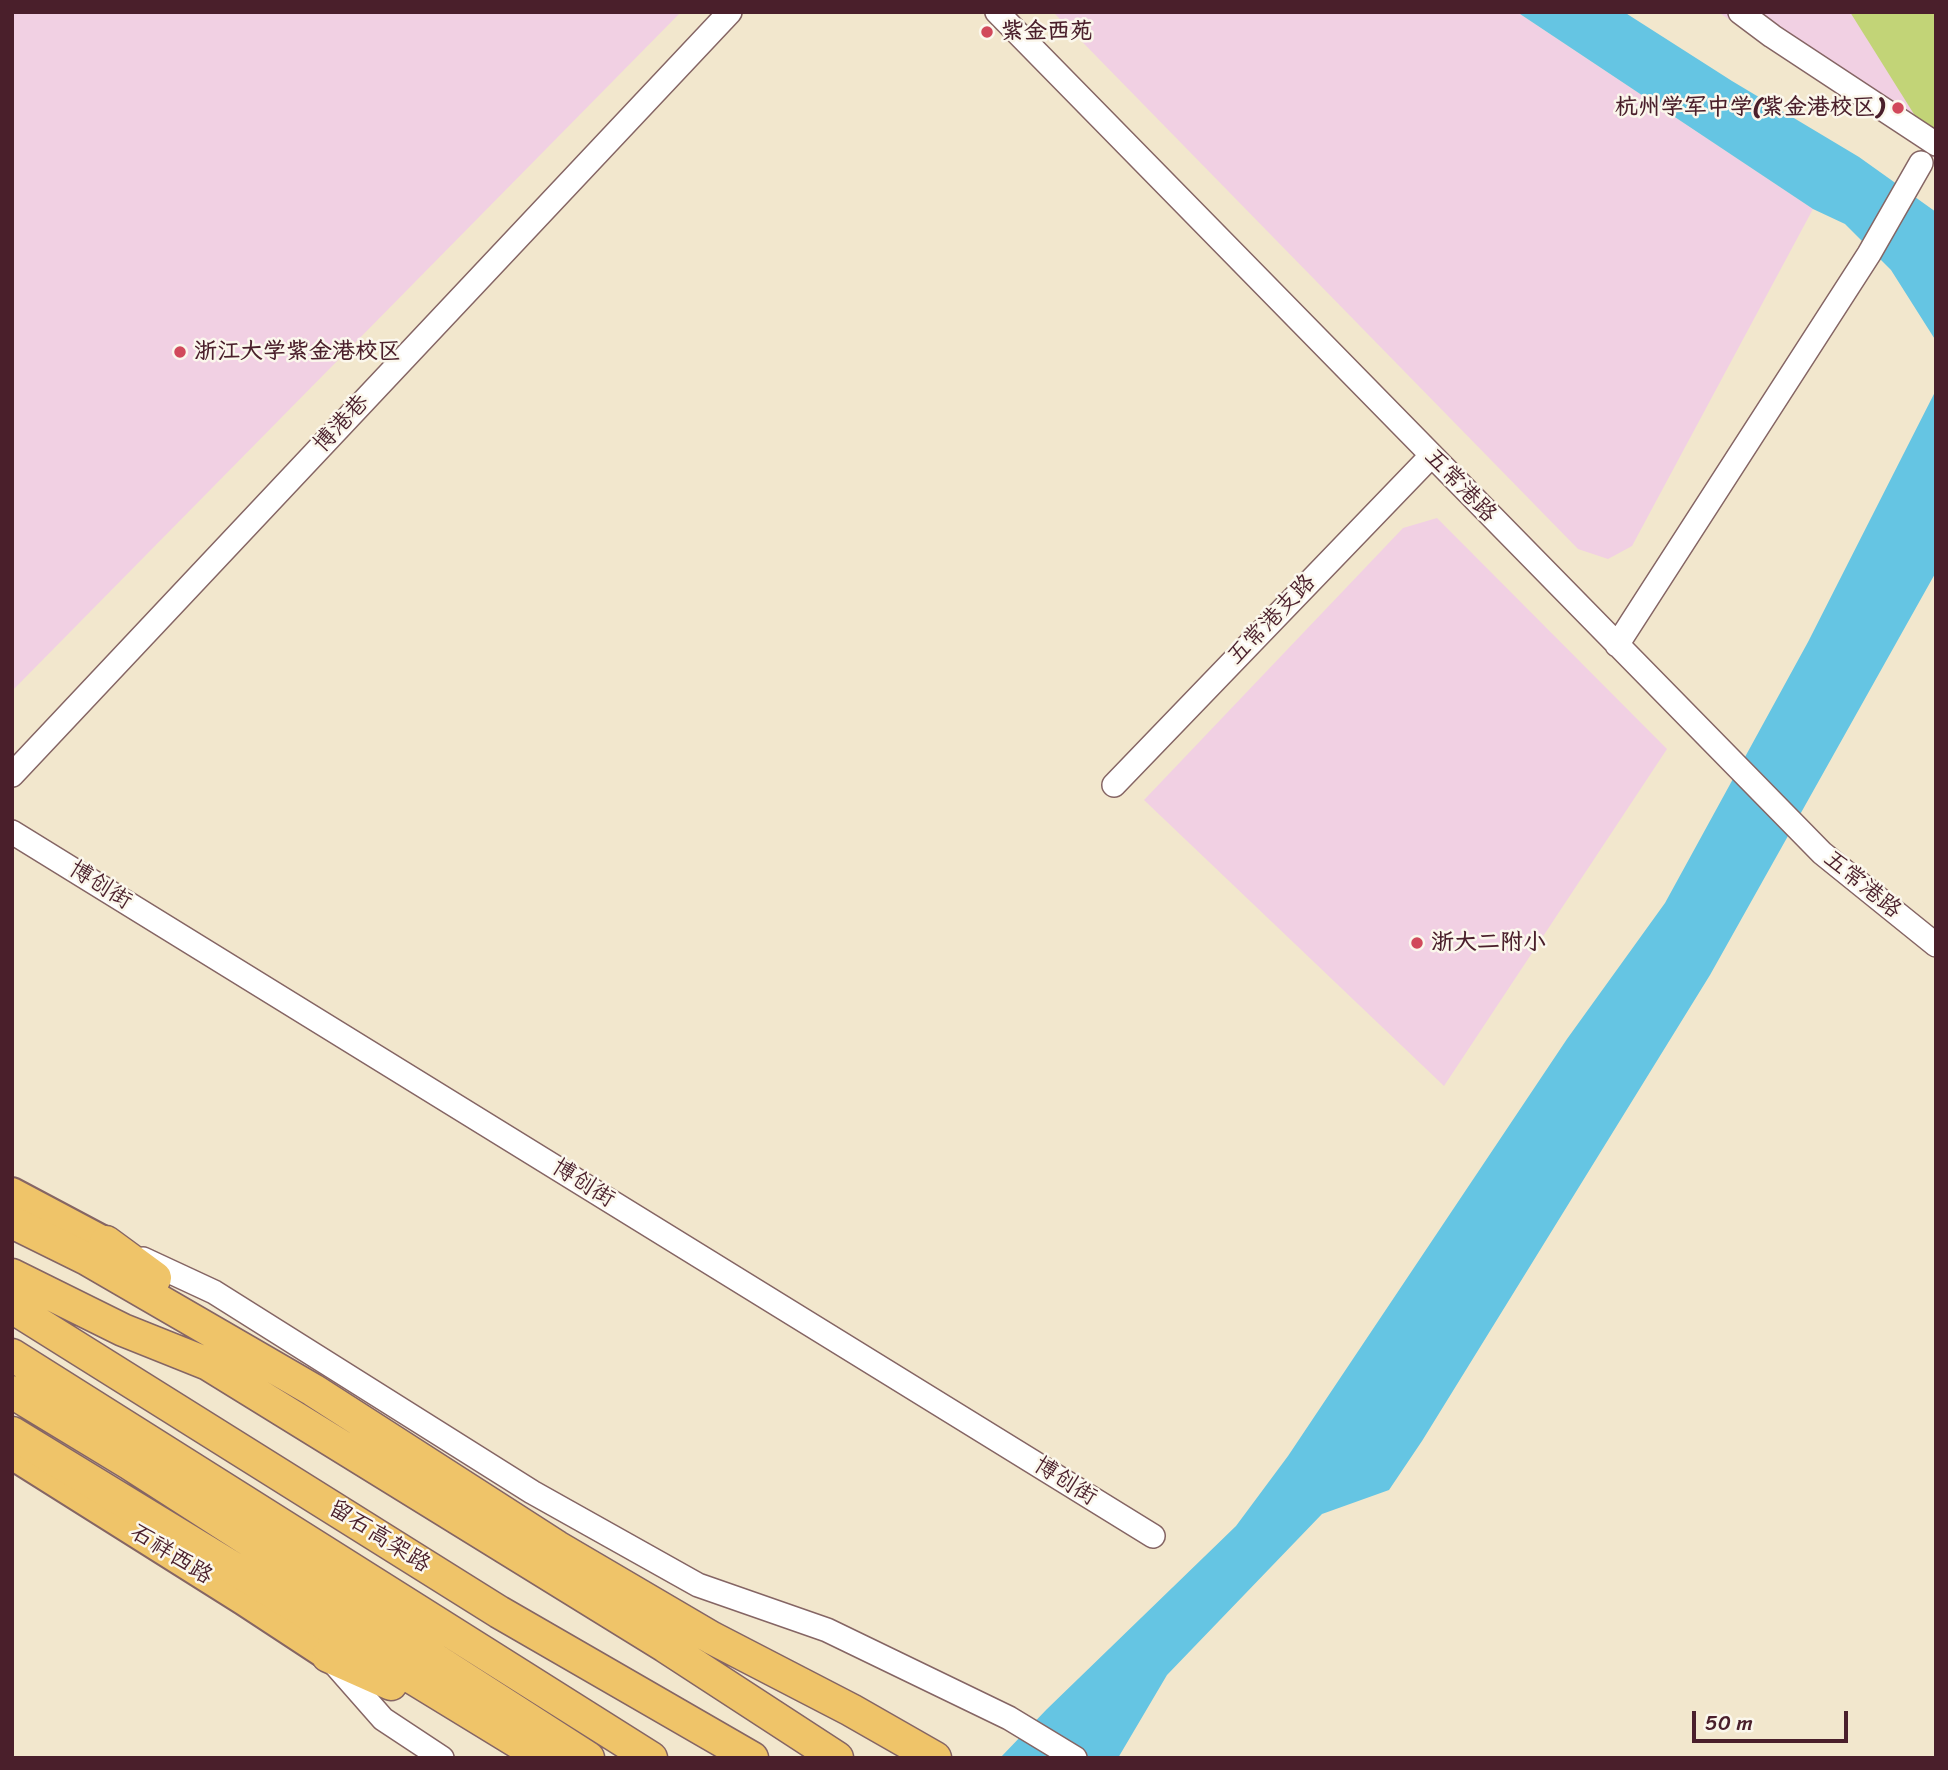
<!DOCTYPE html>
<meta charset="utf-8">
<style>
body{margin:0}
#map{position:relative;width:1948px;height:1770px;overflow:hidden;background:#f2e7cd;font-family:Sriracha,sans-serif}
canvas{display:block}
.frame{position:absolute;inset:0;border:14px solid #4a1f2b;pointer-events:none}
.scale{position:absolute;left:1692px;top:1711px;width:156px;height:32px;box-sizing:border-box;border:4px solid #4a1f2b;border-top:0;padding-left:9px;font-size:21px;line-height:24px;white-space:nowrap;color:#4a1f2b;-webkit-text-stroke:5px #fbf7ec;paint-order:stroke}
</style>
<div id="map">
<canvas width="1948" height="1770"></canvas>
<div class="frame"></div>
<div class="scale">50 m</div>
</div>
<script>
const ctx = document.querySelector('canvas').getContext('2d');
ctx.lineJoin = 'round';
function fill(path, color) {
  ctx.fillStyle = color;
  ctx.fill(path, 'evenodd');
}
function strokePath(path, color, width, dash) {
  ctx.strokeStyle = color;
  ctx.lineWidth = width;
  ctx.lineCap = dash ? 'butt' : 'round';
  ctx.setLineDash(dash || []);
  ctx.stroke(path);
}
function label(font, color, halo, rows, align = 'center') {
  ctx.font = font + ' Sriracha,"LXGW WenKai TC",sans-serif';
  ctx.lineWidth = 5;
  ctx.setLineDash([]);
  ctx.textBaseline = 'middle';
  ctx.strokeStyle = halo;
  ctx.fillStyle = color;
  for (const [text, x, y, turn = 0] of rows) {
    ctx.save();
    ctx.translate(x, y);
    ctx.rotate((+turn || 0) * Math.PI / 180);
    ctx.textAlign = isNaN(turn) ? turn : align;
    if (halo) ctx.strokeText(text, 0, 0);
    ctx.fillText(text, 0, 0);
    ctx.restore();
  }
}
fill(new Path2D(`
 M 12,12 L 681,12 L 12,691 Z
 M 1053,12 L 1517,12 L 1813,209 L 1632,546 L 1608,559 L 1578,549 Z
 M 1718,12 L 1936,12 L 1936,159 L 1785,57 Z
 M 1437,518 L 1667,749 L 1444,1086 L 1144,800 L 1403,528 Z`), '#f1d0e3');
fill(new Path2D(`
 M 1850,12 L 1936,12 L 1936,130 L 1917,119 Z`), '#c2d477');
fill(new Path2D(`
 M 1517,12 L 1624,12 L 1732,81 L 1859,157 L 1936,212 L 1936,341 L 1891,270 L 1845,224 L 1813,209 Z
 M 1936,390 L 1936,572 L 1710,975 L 1422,1441 L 1389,1490 L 1322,1514 L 1167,1675 L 1118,1758 L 1000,1758 L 1047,1709 L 1236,1526 L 1288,1456 L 1567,1039 L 1665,903 L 1808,642 Z`), '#65c5e3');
const minor = new Path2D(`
 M 997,12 L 1822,853 L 1936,945
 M 1740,12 L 1772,36 L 1936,144
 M 1617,645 L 1869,254 L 1921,163
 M 12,775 L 730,12
 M 1114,785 L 1431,456
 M 12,832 L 1153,1536
 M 143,1259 L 214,1292 L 532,1492 L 698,1585 L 827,1630 L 1009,1718 L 1075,1758
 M 332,1661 L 383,1719 L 442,1758`);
const major = new Path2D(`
 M 12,1192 L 106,1242
 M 12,1455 L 244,1601 L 328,1656`);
const highway = new Path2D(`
 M 12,1222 L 87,1259 L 313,1390 L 557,1547 L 712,1638 L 851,1710 L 935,1758
 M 106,1242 L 155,1278
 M 12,1275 L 123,1330 L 208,1364 L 665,1646 L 837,1758
 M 12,1307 L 499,1612 L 752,1758
 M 12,1355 L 651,1758
 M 12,1392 L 129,1463 L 588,1758
 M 12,1433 L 544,1758
 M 328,1656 L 391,1684`);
strokePath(minor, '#856564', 26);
strokePath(major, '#856564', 32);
strokePath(highway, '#856564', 35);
strokePath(minor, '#fff', 23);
strokePath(major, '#efc469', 28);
strokePath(highway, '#efc469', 32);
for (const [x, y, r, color] of [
 [987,32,7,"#d1495b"],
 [1898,108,7,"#d1495b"],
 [180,352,7,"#d1495b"],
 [1417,943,7,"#d1495b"]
]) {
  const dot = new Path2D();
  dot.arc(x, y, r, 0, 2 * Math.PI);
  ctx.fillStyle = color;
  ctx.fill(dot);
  strokePath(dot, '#fbf7ec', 2.5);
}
label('bold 23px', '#4a1f2b', '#fbf7ec', [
 ["紫金西苑",1001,32],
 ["杭州学军中学(紫金港校区)",1884,108,"right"],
 ["浙江大学紫金港校区",194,352],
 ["浙大二附小",1431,943]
], 'left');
label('23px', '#4a1f2b', '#fbf7ec', [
 ["博港巷",342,424,-47],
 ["五常港路",1460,486,46],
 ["五常港支路",1272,620,-46],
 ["五常港路",1862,885,39],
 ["博创街",100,886,32],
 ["博创街",583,1184,32],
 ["博创街",1065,1482,32],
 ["留石高架路",379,1537,32],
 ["石祥西路",171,1555,32]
]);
</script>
